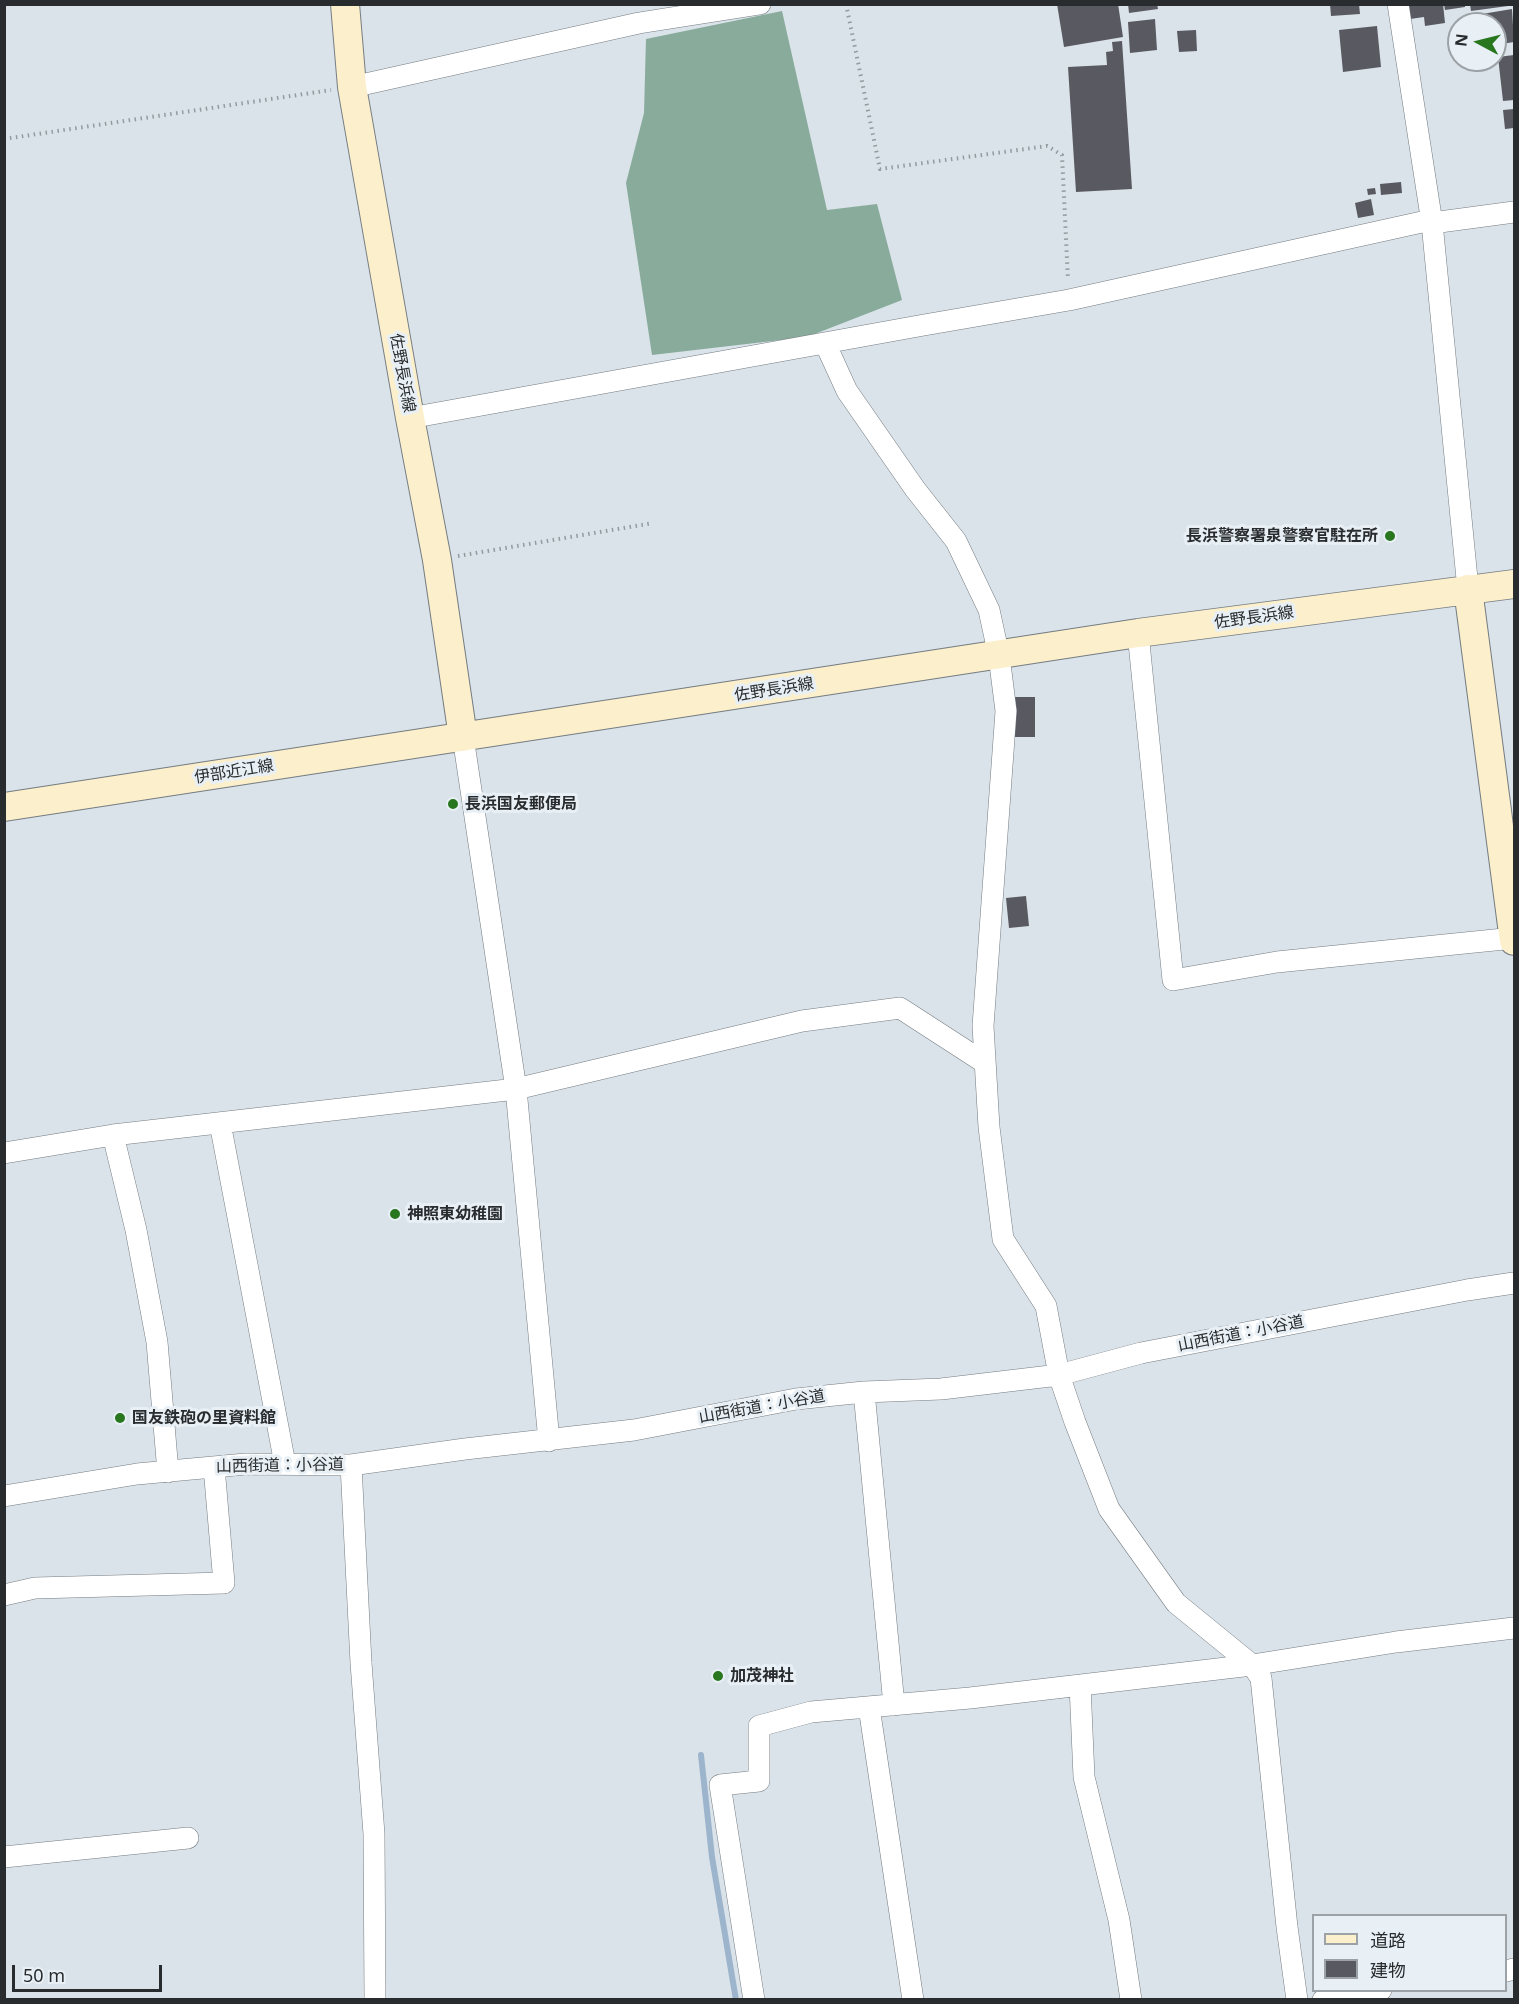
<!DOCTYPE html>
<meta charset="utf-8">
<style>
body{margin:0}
#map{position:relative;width:1519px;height:2004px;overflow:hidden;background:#dae3e9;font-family:"Noto Sans","Noto Sans JP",sans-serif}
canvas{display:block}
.frame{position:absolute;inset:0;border:6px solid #292c2e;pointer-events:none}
.legend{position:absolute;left:1312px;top:1914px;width:195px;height:78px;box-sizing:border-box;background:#e8f0f6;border:2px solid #9ca2a6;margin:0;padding:8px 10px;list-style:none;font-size:18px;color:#292c2e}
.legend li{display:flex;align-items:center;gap:12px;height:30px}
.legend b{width:30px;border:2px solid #9ca2a6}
.north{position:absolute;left:1447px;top:12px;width:60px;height:60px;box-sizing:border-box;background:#e8f0f6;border:2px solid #9ca2a6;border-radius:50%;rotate:277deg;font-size:16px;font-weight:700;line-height:24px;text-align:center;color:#292c2e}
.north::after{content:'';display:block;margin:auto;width:21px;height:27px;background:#28761e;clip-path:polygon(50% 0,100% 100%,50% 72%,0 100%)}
.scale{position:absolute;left:12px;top:1965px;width:150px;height:27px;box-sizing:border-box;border:3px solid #292c2e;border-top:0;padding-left:8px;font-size:18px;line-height:21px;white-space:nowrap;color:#292c2e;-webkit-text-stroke:4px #e8f0f6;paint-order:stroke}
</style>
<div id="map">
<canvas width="1519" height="2004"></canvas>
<div class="frame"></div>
<ul class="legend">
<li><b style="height:8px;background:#fcefcb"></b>道路</li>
<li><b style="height:16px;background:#595961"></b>建物</li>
</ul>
<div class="north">N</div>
<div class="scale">50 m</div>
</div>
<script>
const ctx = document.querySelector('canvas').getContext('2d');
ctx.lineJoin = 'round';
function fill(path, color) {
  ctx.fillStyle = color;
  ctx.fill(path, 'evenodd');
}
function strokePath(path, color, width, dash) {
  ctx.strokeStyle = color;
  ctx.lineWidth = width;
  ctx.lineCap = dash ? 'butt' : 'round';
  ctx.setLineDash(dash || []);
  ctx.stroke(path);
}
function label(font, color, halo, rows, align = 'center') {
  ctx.font = font + ' "Noto Sans","Noto Sans JP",sans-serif';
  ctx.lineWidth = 6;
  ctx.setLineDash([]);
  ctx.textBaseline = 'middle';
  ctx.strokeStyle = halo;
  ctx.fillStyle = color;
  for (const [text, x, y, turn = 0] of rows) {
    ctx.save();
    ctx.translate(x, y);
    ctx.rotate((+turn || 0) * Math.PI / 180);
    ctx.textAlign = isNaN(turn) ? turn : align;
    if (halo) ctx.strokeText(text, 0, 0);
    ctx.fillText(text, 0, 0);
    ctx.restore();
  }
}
fill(new Path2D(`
 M 782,11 L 827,210 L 877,204 L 902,300 L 807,337 L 652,355 L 626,183 L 644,113 L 646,39 Z`), '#89ab9b');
strokePath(new Path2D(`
 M 701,1755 L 712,1857 L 736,2000`), '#9db4cd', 6);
fill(new Path2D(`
 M 1057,4 L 1118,4 L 1123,37 L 1064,47 Z
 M 1128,4 L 1157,4 L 1158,9 L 1129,13 Z
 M 1330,4 L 1359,4 L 1360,14 L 1331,16 Z
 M 1408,4 L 1443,4 L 1445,23 L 1425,26 L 1424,17 L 1410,19 Z
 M 1444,4 L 1465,4 L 1465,7 L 1445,10 Z
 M 1470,4 L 1508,4 L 1508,6 L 1471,11 Z
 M 1512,9 L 1514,42 L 1495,45 L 1495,24 L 1483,24 L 1482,14 Z
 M 1155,19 L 1157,50 L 1130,53 L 1128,22 Z
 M 1377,26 L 1381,67 L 1343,72 L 1339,30 Z
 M 1196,30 L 1197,51 L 1179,52 L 1177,31 Z
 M 1122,41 L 1132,189 L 1076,192 L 1068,67 L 1107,65 L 1106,52 L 1113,51 L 1112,42 Z
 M 1514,55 L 1514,100 L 1503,101 L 1498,57 Z
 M 1514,109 L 1514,128 L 1505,129 L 1503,110 Z
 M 1401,182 L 1402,193 L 1381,195 L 1380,184 Z
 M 1375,188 L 1376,194 L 1368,195 L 1367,189 Z
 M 1371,199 L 1374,215 L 1358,218 L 1355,203 Z
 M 1014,697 L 1035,697 L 1035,737 L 1015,737 Z
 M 1026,896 L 1029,926 L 1009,928 L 1006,898 Z`), '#595961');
const minor = new Path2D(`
 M 1398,4 L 1432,223 L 1468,589
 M 352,87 L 639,23 L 760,4
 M 1432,223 L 1514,212
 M 825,343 L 847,391 L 915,489 L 956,541 L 989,610 L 999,656 L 1006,711 L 983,1026 L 989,1127 L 1003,1239 L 1046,1306 L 1059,1375 L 1075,1422 L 1109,1509 L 1176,1603 L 1252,1665 L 1261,1678 L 1287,1927 L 1297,2000
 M 410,418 L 924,325 L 1069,300 L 1431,220
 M 1138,633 L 1173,980 L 1277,962 L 1514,938
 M 463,737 L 516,1089 L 549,1441
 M 220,1123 L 285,1464
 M 113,1135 L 136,1230 L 157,1342 L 168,1472
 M 4,1153 L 113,1135 L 516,1089 L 802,1021 L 900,1008 L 985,1063
 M 864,1392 L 894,1705
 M 351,1465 L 361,1663 L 374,1834 L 375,2000
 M 4,1496 L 137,1474 L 246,1464 L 351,1465 L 465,1449 L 634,1430 L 796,1399 L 864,1392 L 941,1389 L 1059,1375 L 1141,1353 L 1467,1290 L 1514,1283
 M 4,1595 L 35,1588 L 224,1583 L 214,1467
 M 1080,1685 L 1084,1777 L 1119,1920 L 1131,2000
 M 869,1707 L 913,2000
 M 4,1857 L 188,1838
 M 1506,1971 L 1514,1969
 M 754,2000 L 720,1785 L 759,1781 L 759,1726 L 811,1712 L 970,1698 L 1252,1665 L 1396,1642 L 1514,1628
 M 1323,2000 L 1381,1990`);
const secondary = new Path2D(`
 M 345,4 L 352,87 L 410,418 L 437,560 L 463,737
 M 1468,589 L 1514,941
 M 4,807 L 1138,633 L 1514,584`);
strokePath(minor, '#757c82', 22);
strokePath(secondary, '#757c82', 30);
strokePath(new Path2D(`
 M 846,4 L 880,169 L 1047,146 L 1062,155 L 1068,280
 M 4,139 L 331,90
 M 458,556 L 653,523`), '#949b9f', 4, [1.5, 4.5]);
strokePath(minor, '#fff', 21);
strokePath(secondary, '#fcefcb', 28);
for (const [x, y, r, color] of [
 [1390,536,6,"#28761e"],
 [453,804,6,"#28761e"],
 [395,1214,6,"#28761e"],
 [120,1418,6,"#28761e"],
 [718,1676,6,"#28761e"]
]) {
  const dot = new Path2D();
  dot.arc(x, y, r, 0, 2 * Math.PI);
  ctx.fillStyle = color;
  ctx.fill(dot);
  strokePath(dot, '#e8f0f6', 2);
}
label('16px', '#292c2e', '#e8f0f6', [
 ["佐野長浜線",402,373,80],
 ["佐野長浜線",1254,618,-8],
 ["佐野長浜線",774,690,-9],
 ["伊部近江線",234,772,-9],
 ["山西街道：小谷道",1241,1334,-11],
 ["山西街道：小谷道",762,1407,-10],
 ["山西街道：小谷道",280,1466,-1]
]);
label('bold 16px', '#292c2e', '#e8f0f6', [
 ["長浜警察署泉警察官駐在所",1378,536,"right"],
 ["長浜国友郵便局",465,804],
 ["神照東幼稚園",407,1214],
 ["国友鉄砲の里資料館",132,1418],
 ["加茂神社",730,1676]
], 'left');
</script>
